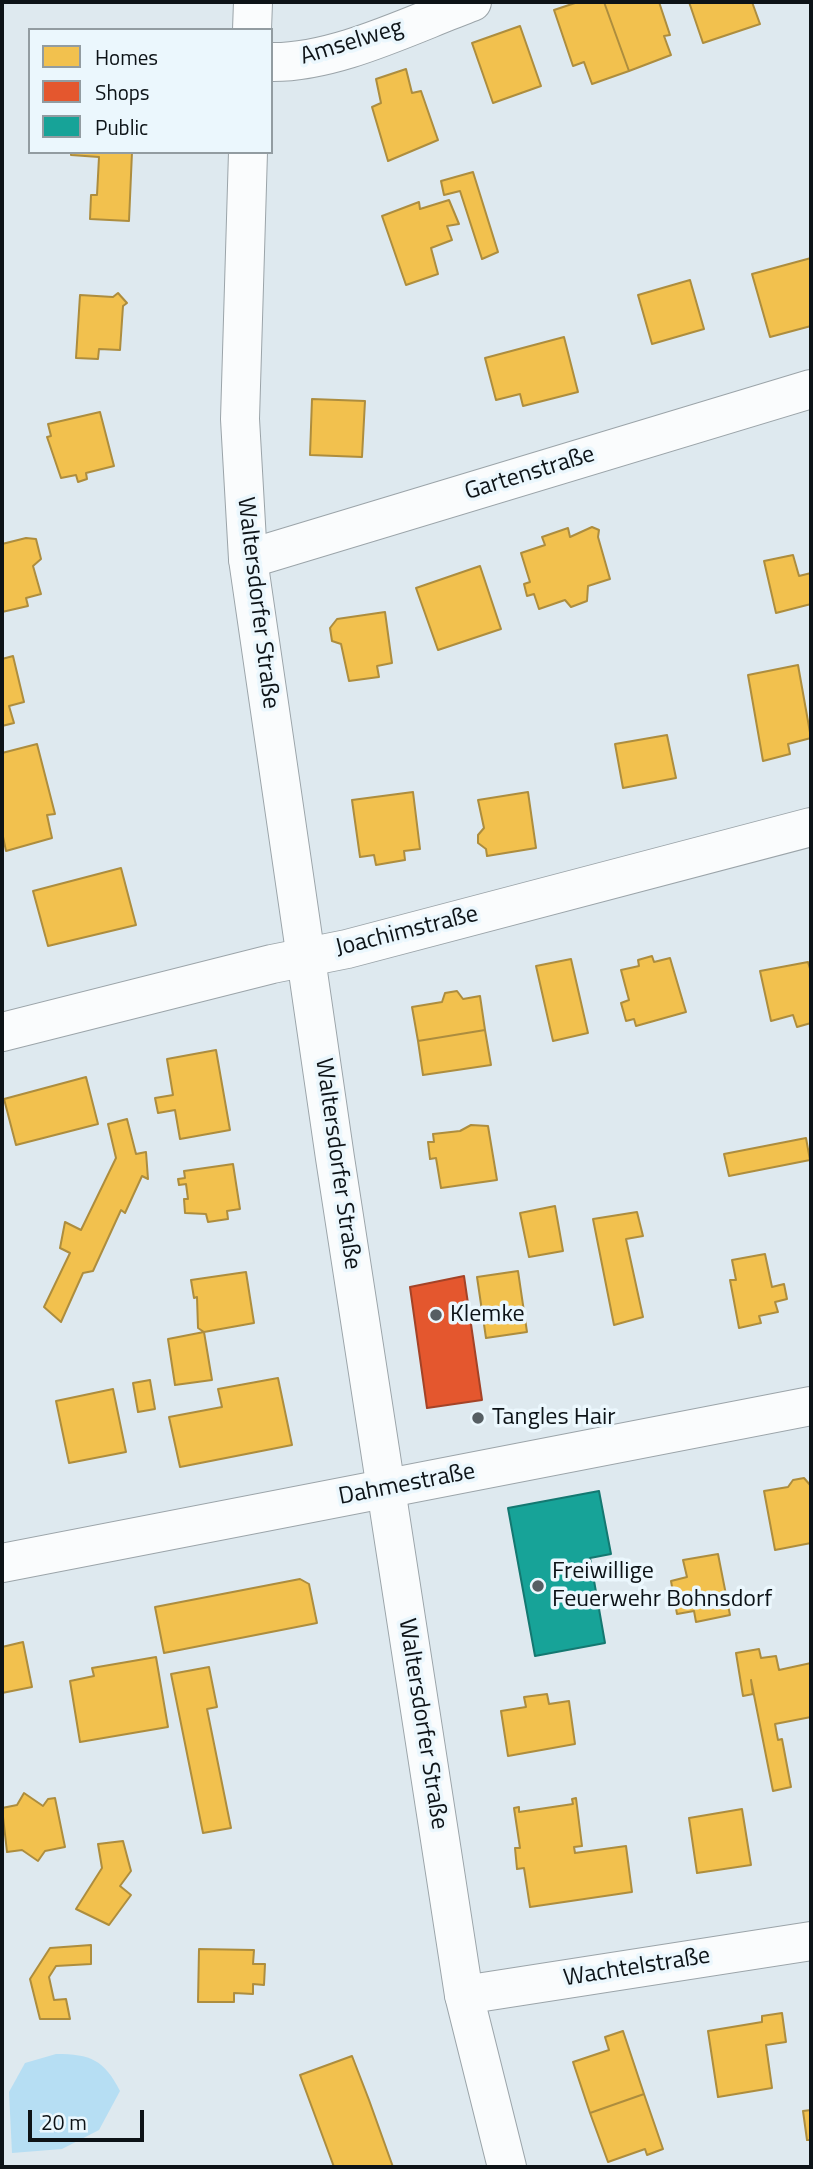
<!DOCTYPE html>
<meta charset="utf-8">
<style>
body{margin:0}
#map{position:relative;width:813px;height:2169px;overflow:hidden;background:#dee9ef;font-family:"Titillium Web",sans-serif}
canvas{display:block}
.frame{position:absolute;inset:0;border:4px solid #0d1317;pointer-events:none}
.legend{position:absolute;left:28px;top:28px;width:245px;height:126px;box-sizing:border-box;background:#ebf7fd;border:2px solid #929ca1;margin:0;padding:9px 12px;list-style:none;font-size:21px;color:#0d1317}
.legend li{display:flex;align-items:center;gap:14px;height:35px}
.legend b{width:35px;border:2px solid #929ca1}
.scale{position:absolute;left:28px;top:2110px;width:116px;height:32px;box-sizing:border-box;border:4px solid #0d1317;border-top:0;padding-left:9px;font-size:21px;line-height:24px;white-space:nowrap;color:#0d1317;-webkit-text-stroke:5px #ebf7fd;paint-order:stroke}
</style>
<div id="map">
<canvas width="813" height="2169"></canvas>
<div class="frame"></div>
<ul class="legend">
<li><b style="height:19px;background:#f2c14e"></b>Homes</li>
<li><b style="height:19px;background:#e4572e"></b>Shops</li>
<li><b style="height:19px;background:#17a398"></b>Public</li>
</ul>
<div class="scale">20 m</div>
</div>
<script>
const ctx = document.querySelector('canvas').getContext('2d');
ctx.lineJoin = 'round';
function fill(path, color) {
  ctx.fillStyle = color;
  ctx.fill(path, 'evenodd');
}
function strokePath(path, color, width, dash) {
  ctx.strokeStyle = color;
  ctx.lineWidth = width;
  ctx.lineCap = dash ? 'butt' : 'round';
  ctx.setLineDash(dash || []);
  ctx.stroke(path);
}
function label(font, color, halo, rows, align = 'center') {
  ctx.font = font + ' "Titillium Web",sans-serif';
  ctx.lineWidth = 7;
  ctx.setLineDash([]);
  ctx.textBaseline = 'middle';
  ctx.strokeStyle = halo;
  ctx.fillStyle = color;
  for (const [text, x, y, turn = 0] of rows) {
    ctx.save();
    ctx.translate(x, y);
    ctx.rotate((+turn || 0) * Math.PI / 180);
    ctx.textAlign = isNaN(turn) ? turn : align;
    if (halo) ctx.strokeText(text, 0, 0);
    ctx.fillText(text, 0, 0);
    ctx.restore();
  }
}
fill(new Path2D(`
 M 56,2054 C 91,2054 104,2060 120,2091 L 99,2130 L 62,2149 L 12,2153 L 9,2092 L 25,2063 Z`), '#b6def3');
const homes = new Path2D(`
 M 578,2 L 604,2 L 629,71 L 592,84 L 584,62 L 573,66 L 554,10 Z
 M 604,2 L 659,2 L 670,35 L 664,36 L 671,55 L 629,71 Z
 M 689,2 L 752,2 L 760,24 L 703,43 Z
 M 520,26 L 541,86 L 493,103 L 472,43 Z
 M 406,69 L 412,93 L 421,91 L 438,140 L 388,161 L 372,107 L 381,103 L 376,79 Z
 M 71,152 L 132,152 L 129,221 L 90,219 L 91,195 L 97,195 L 99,157 L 71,155 Z
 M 473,172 L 498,252 L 482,259 L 460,191 L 444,195 L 441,181 Z
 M 449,200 L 459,224 L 447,226 L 452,240 L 431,248 L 438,274 L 406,285 L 382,216 L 419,202 L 420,209 Z
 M 811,258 L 811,326 L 770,337 L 752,274 Z
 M 690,280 L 704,329 L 652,344 L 638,295 Z
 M 118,293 L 127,303 L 123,306 L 120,350 L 99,349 L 98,359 L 76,358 L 80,295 L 113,297 Z
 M 564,337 L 578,392 L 523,406 L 520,394 L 496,400 L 485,358 Z
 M 312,399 L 365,401 L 362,457 L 310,455 Z
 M 100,412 L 114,466 L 86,473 L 87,479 L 78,482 L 76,475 L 61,478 L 47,437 L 51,436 L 48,424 Z
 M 592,527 L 599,530 L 598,537 L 610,579 L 588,586 L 587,601 L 571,607 L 565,600 L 539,609 L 534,594 L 527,596 L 524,584 L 530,582 L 521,553 L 545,545 L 542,537 L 568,528 L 570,537 Z
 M 26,538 L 36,539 L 41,559 L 33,566 L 41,594 L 26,598 L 28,606 L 2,612 L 2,544 Z
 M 793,555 L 799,576 L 811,573 L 811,604 L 776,613 L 764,561 Z
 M 480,566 L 501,629 L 438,650 L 416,588 Z
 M 385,612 L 392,663 L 377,666 L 379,677 L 349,681 L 341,644 L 332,641 L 330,628 L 337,619 Z
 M 13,656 L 24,702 L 9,706 L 14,723 L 2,726 L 2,659 Z
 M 798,665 L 811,738 L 788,744 L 790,754 L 763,761 L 748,675 Z
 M 667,735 L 676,778 L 623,788 L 615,744 Z
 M 37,744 L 55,814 L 47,815 L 52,838 L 6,851 L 2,832 L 2,753 Z
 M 413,792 L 420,849 L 404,851 L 405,860 L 376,865 L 374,855 L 360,857 L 352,800 Z
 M 528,792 L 536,848 L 487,856 L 486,849 L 478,843 L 478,835 L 484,828 L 478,800 Z
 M 121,868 L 136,925 L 48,946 L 33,891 Z
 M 652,956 L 654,962 L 670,958 L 686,1012 L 636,1026 L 634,1019 L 626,1021 L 621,1003 L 629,1000 L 621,970 L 639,966 L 638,960 Z
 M 571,959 L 588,1033 L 553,1041 L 536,966 Z
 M 808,962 L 811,972 L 811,1023 L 797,1027 L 793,1015 L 771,1021 L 760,971 Z
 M 457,991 L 463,999 L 480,996 L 485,1030 L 418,1041 L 412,1007 L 442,1002 L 445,993 Z
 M 485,1030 L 491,1065 L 423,1075 L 418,1041 Z
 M 216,1050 L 230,1130 L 180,1139 L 175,1110 L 158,1113 L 155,1098 L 173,1095 L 167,1059 Z
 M 86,1077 L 98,1124 L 16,1145 L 4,1099 Z
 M 127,1119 L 136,1154 L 146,1152 L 148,1179 L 142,1176 L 125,1213 L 121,1210 L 93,1271 L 83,1273 L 61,1322 L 44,1307 L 70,1253 L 60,1248 L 65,1222 L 81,1230 L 116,1158 L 108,1124 Z
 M 471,1125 L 488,1126 L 497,1180 L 441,1188 L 436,1158 L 430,1159 L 428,1142 L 434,1142 L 433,1134 L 460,1131 Z
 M 806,1138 L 810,1160 L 729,1176 L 724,1154 Z
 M 233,1164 L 240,1209 L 227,1211 L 228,1219 L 208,1222 L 206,1214 L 185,1213 L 184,1199 L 188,1199 L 186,1184 L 179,1185 L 178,1179 L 185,1178 L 184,1171 Z
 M 555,1206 L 563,1251 L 529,1257 L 520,1213 Z
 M 637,1212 L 643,1236 L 626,1239 L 643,1317 L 614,1325 L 593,1219 Z
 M 765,1254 L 772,1287 L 784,1284 L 787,1299 L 775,1302 L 778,1312 L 759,1316 L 761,1323 L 739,1328 L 730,1280 L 736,1280 L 732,1260 Z
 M 518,1271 L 527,1332 L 486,1338 L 477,1277 Z
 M 246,1272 L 254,1323 L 204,1332 L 212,1380 L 175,1385 L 168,1339 L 204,1332 L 198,1328 L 197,1297 L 194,1298 L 191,1280 Z
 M 278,1378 L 292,1445 L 180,1467 L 169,1417 L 222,1407 L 218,1389 Z
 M 150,1380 L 155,1409 L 138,1412 L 133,1383 Z
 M 113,1389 L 126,1452 L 69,1463 L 56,1401 Z
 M 804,1478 L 811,1486 L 811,1543 L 775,1550 L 764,1491 L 788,1487 L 793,1480 Z
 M 718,1554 L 730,1615 L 696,1622 L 694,1611 L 677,1614 L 671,1581 L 687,1577 L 683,1560 Z
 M 300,1579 L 309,1584 L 317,1623 L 164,1653 L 155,1607 Z
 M 23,1642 L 32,1687 L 2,1693 L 2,1647 Z
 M 759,1649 L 761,1658 L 776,1656 L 779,1670 L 811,1663 L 811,1717 L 775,1724 L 778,1740 L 782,1739 L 791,1787 L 773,1791 L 751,1680 L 753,1694 L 743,1696 L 736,1653 Z
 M 156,1657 L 168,1727 L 80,1742 L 70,1681 L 94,1676 L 92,1668 Z
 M 209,1667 L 217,1707 L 207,1709 L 231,1828 L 203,1833 L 171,1674 Z
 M 547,1694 L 549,1704 L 569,1701 L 575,1744 L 508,1756 L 501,1711 L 526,1707 L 524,1697 Z
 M 24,1793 L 43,1806 L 48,1799 L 55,1798 L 65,1847 L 45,1851 L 38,1861 L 22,1850 L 7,1852 L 2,1808 L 17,1805 Z
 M 576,1798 L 582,1846 L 574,1847 L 575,1853 L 626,1846 L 632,1892 L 530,1907 L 524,1868 L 517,1869 L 515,1848 L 520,1848 L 514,1808 L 519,1807 L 519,1812 L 573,1804 L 572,1799 Z
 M 742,1809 L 751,1865 L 697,1873 L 689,1818 Z
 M 123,1841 L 131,1871 L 120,1886 L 131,1895 L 109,1925 L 76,1909 L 102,1868 L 98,1844 Z
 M 91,1945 L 91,1964 L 56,1966 L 49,1977 L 54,2000 L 66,1999 L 70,2019 L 40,2019 L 30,1979 L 50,1948 Z
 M 199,1949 L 254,1950 L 253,1964 L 265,1964 L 264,1985 L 253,1984 L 253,1994 L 234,1993 L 234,2002 L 198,2002 Z
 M 782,2013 L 786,2042 L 766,2045 L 772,2088 L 718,2097 L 708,2031 L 762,2022 L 762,2016 Z
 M 623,2031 L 644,2094 L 590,2113 L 573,2062 L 609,2050 L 605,2037 Z
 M 352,2056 L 369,2100 L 393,2167 L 334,2167 L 300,2075 Z
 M 644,2094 L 663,2149 L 647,2155 L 645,2149 L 608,2162 L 590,2113 Z
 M 811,2110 L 811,2140 L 807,2140 L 803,2111 Z`);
fill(homes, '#f2c14e');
strokePath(homes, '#ad8d3e', 2);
const shops = new Path2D(`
 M 464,1276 L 482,1400 L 427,1408 L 410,1287 Z`);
fill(shops, '#e4572e');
strokePath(shops, '#a44327', 2);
const public = new Path2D(`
 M 599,1491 L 611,1554 L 590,1558 L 605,1643 L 535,1656 L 508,1508 Z`);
fill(public, '#17a398');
strokePath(public, '#147871', 2);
const street = new Path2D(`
 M 271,62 C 336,63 412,24 472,2
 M 248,559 L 811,389
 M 2,1032 L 272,964 L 347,949 L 811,827
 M 2,1563 L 811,1406
 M 464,1995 L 811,1941`);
const secondary = new Path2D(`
 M 252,30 L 253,2
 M 248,152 L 240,419 L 248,559 L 335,1158 L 464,1995 L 507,2167`);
strokePath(street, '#9ba4a9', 40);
strokePath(secondary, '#9ba4a9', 40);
strokePath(street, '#fafcfd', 38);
strokePath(secondary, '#fafcfd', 38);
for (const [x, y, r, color] of [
 [436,1315,7,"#565e63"],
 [478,1418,7,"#565e63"],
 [538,1586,7,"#565e63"]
]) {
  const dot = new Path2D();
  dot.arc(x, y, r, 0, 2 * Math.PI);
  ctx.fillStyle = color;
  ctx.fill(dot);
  strokePath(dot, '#ebf7fd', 2.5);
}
label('24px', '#0d1317', '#ebf7fd', [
 ["Amselweg",352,43,-17],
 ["Gartenstraße",530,474,-17],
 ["Waltersdorfer Straße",257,603,83],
 ["Joachimstraße",407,932,-14],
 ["Waltersdorfer Straße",337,1164,82],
 ["Dahmestraße",407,1485,-11],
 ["Waltersdorfer Straße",422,1724,81],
 ["Wachtelstraße",637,1968,-9]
]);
label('24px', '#0d1317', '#ebf7fd', [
 ["Klemke",450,1315],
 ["Tangles Hair",492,1418],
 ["Freiwillige",552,1572],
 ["Feuerwehr Bohnsdorf",552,1600]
], 'left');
</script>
